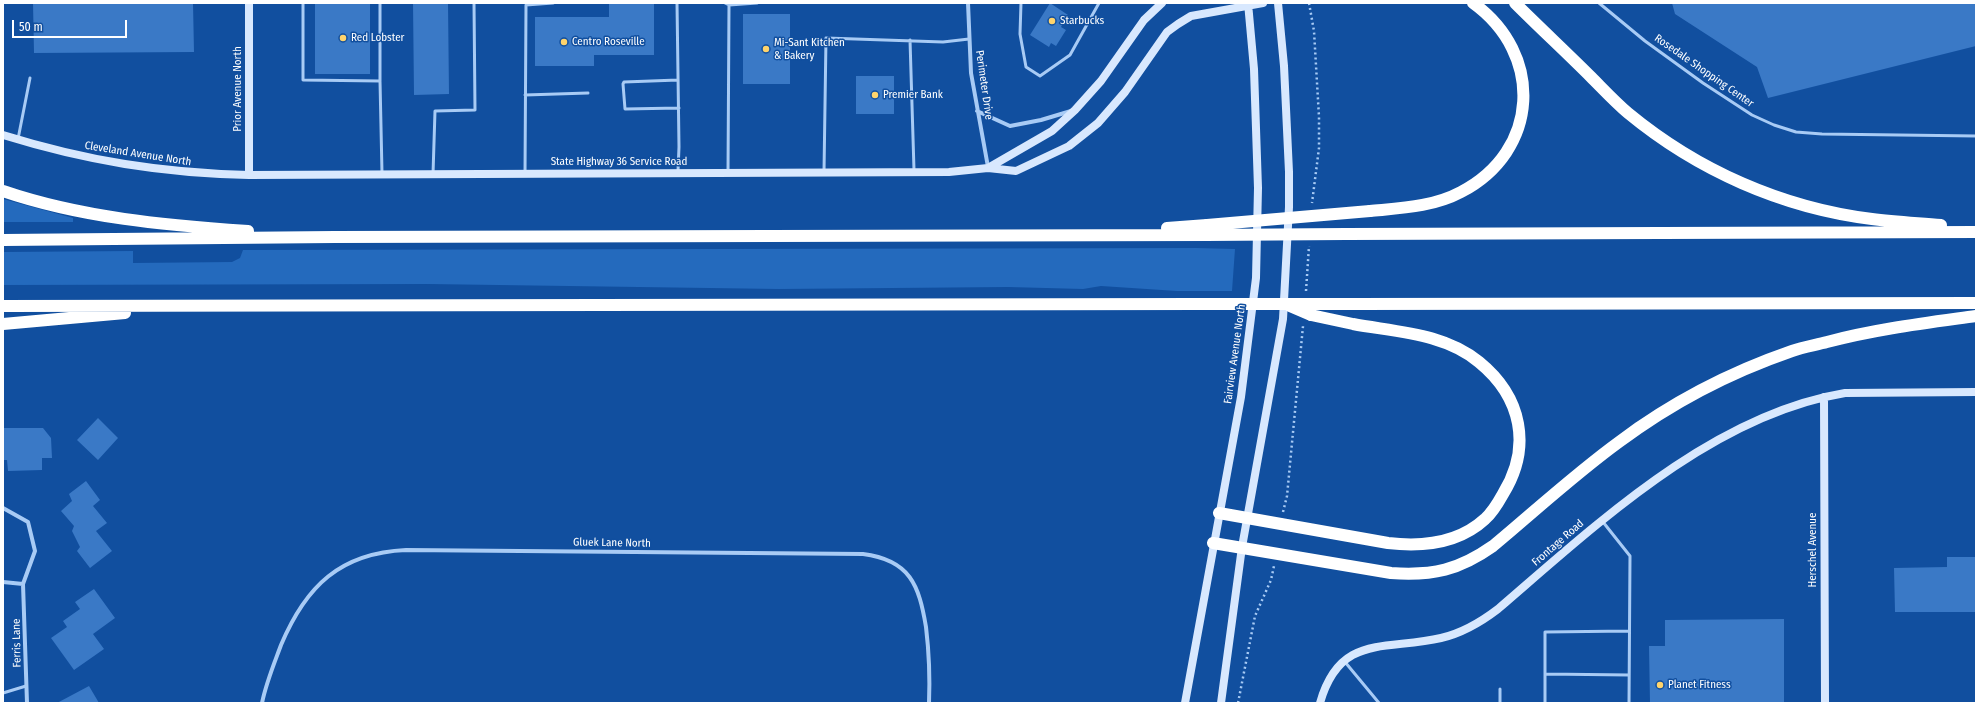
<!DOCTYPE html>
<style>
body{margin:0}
#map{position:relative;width:1979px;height:706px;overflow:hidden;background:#114f9f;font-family:"Fira Sans Condensed",sans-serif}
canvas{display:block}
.frame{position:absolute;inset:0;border:4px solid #fff;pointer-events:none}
.scale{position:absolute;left:12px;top:20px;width:115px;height:18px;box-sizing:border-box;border:2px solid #fff;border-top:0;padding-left:5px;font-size:12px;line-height:14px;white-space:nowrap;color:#fff;-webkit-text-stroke:3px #114f9f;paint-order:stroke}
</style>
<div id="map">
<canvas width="1979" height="706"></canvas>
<div class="frame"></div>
<div class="scale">50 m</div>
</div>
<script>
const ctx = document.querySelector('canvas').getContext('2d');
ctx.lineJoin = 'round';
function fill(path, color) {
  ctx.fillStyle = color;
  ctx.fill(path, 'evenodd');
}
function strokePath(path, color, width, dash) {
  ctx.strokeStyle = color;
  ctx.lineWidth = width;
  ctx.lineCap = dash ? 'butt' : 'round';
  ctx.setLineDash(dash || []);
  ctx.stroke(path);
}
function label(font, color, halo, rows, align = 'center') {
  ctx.font = font + ' "Fira Sans Condensed",sans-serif';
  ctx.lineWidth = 3;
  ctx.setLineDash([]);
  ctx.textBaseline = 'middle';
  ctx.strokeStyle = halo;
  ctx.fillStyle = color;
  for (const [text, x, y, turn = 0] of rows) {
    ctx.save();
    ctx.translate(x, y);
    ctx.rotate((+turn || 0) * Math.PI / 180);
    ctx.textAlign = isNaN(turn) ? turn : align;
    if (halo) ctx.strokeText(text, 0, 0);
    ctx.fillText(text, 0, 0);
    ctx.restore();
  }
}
fill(new Path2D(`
 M 3,199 L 73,218 L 73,222 L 3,222 Z
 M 1196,248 L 1235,249 L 1232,291 L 1177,291 L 1101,286 L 1083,289 L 1008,287 L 779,289 L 428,284 L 3,285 L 3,252 L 133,251 L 133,263 L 232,262 L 240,258 L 243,250 Z`), '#246abd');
fill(new Path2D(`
 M 33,3 L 193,3 L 194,52 L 34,53 Z
 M 315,3 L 370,3 L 370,74 L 315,74 Z
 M 413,3 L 448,3 L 449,94 L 414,95 Z
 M 609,3 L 654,3 L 654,55 L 594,55 L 594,66 L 535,66 L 535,17 L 609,17 Z
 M 1050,3 L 1068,15 L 1061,27 L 1066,30 L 1056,46 L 1051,43 L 1049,47 L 1030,35 Z
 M 1672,3 L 1976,3 L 1976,46 L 1768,98 L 1757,67 L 1675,14 Z
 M 743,14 L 790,14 L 790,84 L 743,84 Z
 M 856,76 L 894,76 L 894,114 L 856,114 Z
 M 98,418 L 118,438 L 98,460 L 77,440 Z
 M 3,428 L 43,428 L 51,438 L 52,458 L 42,458 L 42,470 L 8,471 L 7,460 L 3,460 Z
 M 86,481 L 100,500 L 93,506 L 107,523 L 96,531 L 112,551 L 90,568 L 77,551 L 80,547 L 72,531 L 74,526 L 61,511 L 72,501 L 69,494 Z
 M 1947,557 L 1975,557 L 1976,612 L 1895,612 L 1894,568 L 1947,567 Z
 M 94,589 L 115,618 L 93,634 L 104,649 L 74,670 L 51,638 L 67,627 L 63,621 L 80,609 L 75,602 Z
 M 1784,619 L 1784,703 L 1650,703 L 1649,646 L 1665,646 L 1665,620 Z
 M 89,686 L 99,703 L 57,703 Z`), '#3a79c6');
strokePath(new Path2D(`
 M 1309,3 L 1314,31 L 1319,117 L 1319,148 L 1312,203
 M 1306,291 L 1309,246
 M 1283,512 L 1287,496 L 1303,326
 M 1238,703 L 1255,616 L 1271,580 L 1274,566`), '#a8cbf5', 2.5, [2, 3]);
strokePath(new Path2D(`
 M 303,3 L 303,80 L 380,81 L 382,173
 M 380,3 L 380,81
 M 677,3 L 679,147 L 678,171
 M 725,3 L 729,5 L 757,3
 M 1021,3 L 1020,34 L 1026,67 L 1040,76 L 1070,55 L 1099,3
 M 1599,3 L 1645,41 L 1703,83 L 1752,115 L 1774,125 L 1796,132 L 1822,134 L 1976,136
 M 910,40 L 914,170
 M 678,80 L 624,82 L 623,84 L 625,109 L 679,108
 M 525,95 L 588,93
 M 18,139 L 30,78
 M 824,172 L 826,38 L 943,42 L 969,39
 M 728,173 L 729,5
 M 433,174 L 435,111 L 475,110 L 474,3
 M 525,174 L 526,5 L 553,3
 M 1603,522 L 1630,556 L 1629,703
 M 1345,662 L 1379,703
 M 1545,674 L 1629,675
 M 1500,689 L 1500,703
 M 3,693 L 26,686
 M 1545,703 L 1545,632 L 1629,631`), '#a8cbf5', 3);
strokePath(new Path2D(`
 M 968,3 L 971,73 L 988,167
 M 977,111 L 1010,126 L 1041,120 L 1071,111
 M 3,508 L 28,522 L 35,551 L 23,584 L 27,703
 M 3,582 L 23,584
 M 262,703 C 266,683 274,664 281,645 C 306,586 340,553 406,550 L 863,554 C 910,560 919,585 926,627 C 929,652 930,678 929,703`), '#a8cbf5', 4);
strokePath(new Path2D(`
 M 3,135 C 87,161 162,173 249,175 L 949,172 L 988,168 L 1016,171 L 1069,146 L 1098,123 L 1125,92 L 1167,32 L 1178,24 L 1191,16 L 1263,3
 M 988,168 L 1052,131 L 1075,110 L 1101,81 L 1144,20 L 1162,3
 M 249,175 L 249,3
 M 1824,397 L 1825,703
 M 1185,703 L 1241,397 L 1256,278 L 1258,188 L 1254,69 L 1248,3
 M 1221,703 L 1242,547 L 1283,319 L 1289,207 L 1289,172 L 1284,66 L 1278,3
 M 1320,703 C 1340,633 1386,651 1441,638 C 1463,633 1481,622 1498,609 C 1597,524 1712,415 1845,393 L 1976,392`), '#d8e8fe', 8);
strokePath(new Path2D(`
 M 1515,3 C 1540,28 1566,52 1591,77 C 1603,89 1615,102 1628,113 C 1697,170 1782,208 1872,219 C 1894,222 1918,223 1941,225
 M 3,191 C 82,218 165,225 248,231
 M 1370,211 C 1401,208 1433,207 1461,192 C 1540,151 1544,54 1473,3
 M 1167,228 L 1207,225
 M 1346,234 L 1976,232
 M 3,240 L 335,237 L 1206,235
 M 1355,304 L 1976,303
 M 3,306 L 1197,304
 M 3,324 L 125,313
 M 1219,513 L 1388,543 C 1422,547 1459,543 1485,519 C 1493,512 1498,503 1503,494 C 1532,447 1522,397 1479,362 C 1444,333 1396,332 1353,324 C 1339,321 1325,318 1311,315
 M 1213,543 L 1391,573 C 1433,576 1459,570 1493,546 C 1535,511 1575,474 1619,442 C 1671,403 1731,372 1792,351 C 1803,347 1816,345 1827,342 C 1876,329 1926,323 1976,316`), '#fff', 12);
strokePath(new Path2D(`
 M 1207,225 L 1370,211
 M 1206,235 L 1346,234
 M 1197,304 L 1355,304
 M 1290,306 L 1311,315`), '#fff', 12);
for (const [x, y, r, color] of [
 [1052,21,4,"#ffd46c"],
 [343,38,4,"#ffd46c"],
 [564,42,4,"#ffd46c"],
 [766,49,4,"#ffd46c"],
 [875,95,4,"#ffd46c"],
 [1660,685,4,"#ffd46c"]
]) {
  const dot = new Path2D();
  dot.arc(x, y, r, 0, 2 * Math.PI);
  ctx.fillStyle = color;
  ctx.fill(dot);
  strokePath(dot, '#114f9f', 1.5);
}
label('11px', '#fff', '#114f9f', [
 ["Starbucks",1060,21],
 ["Red Lobster",351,38],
 ["Centro Roseville",572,42],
 ["Mi-Sant Kitchen",774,43],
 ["& Bakery",774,56],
 ["Premier Bank",883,95],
 ["Planet Fitness",1668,685]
], 'left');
label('11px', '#fff', '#114f9f', [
 ["Rosedale Shopping Center",1704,71,35],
 ["Perimeter Drive",984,85,82],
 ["Prior Avenue North",238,89,-90],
 ["Cleveland Avenue North",138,154,9],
 ["State Highway 36 Service Road",619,162],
 ["Fairview Avenue North",1235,354,-82],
 ["Gluek Lane North",612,543,1],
 ["Frontage Road",1558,543,-41],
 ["Herschel Avenue",1813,550,-90],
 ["Ferris Lane",17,643,-91]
]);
</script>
